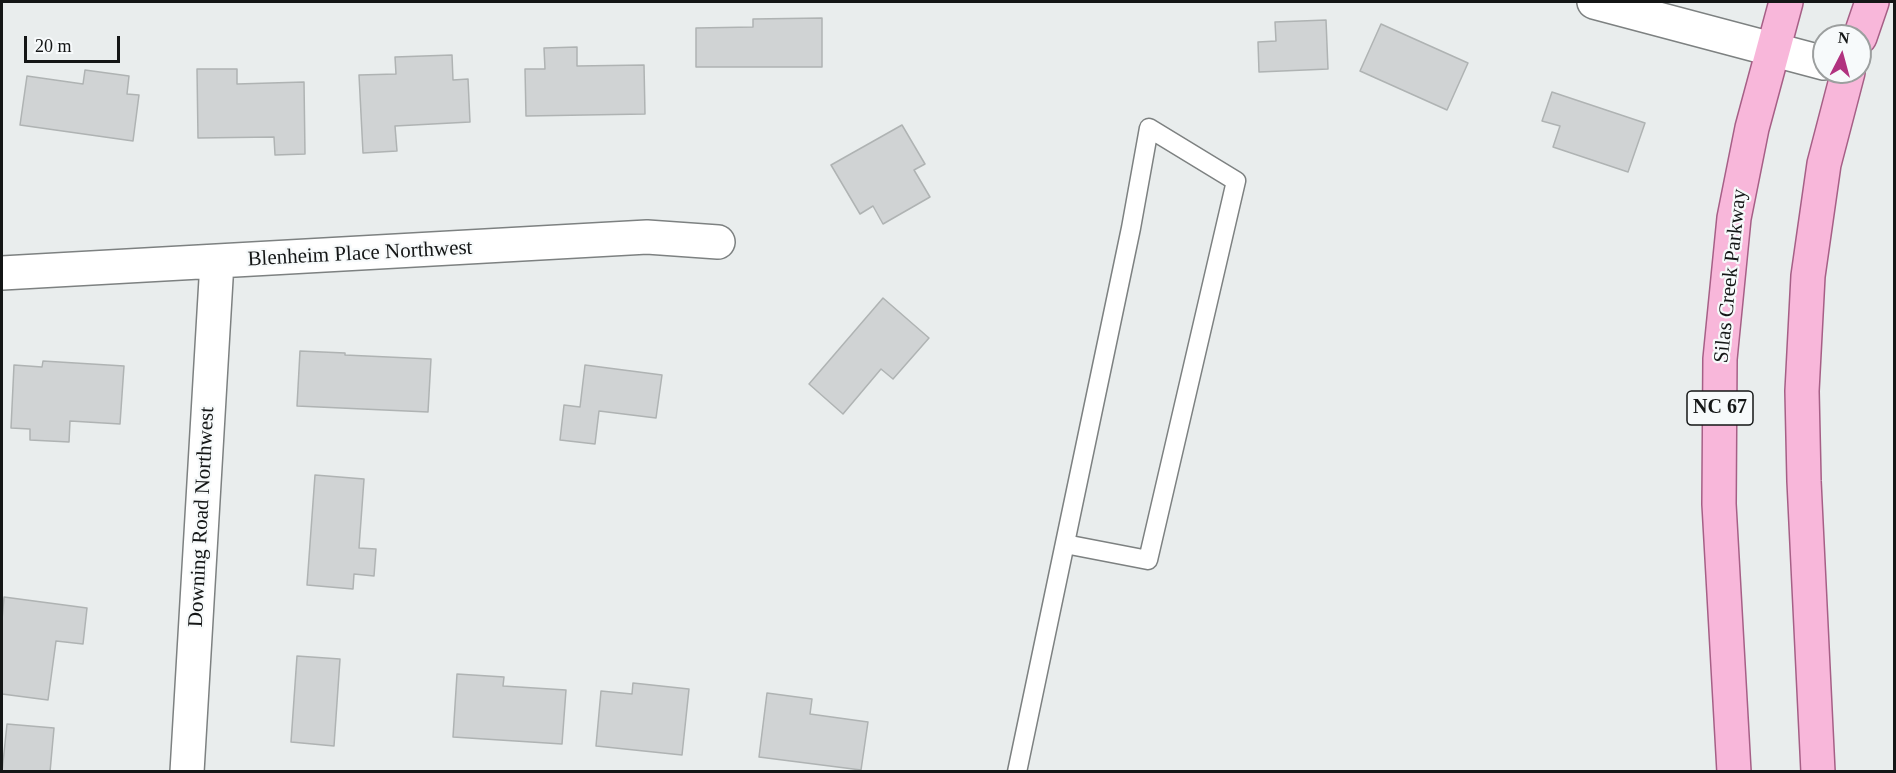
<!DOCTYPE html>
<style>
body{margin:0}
#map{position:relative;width:1896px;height:773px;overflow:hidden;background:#e9eded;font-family:"Times New Roman",serif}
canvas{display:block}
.frame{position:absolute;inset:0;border:3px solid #141616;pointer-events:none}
.north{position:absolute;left:1812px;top:24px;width:60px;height:60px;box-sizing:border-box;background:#f7fafb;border:2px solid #9c9f9f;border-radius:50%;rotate:6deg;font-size:16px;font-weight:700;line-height:24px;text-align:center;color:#141616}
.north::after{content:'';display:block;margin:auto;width:21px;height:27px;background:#b1327f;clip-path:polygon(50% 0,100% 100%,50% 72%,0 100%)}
.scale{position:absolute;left:24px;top:36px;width:96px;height:27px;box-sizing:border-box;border:3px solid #141616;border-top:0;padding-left:8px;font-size:18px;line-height:21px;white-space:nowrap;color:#141616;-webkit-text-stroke:4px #f7fafb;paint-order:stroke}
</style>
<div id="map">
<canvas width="1896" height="773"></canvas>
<div class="frame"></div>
<div class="north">N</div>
<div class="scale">20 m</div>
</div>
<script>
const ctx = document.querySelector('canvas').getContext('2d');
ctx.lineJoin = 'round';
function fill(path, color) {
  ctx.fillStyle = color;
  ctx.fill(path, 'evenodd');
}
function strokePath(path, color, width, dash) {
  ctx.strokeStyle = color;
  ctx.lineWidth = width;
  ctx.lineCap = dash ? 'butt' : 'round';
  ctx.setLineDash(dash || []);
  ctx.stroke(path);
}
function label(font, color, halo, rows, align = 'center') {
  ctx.font = font + ' "Times New Roman",serif';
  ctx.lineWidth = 4.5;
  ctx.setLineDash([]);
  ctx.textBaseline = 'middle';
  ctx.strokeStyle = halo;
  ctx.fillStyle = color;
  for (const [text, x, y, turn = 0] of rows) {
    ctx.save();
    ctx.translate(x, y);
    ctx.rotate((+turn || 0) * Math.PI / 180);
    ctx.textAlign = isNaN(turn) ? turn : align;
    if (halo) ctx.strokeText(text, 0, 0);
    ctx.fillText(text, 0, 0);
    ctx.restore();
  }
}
const building = new Path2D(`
 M 822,18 L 822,67 L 696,67 L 696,28 L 753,27 L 753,19 Z
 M 1326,20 L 1328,69 L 1259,72 L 1258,42 L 1276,41 L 1275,22 Z
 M 1381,24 L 1468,63 L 1447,110 L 1360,71 Z
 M 577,47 L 577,66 L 644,65 L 645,114 L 526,116 L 525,69 L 545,69 L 544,48 Z
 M 452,55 L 453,80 L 468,79 L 470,122 L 395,126 L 397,151 L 363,153 L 359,75 L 396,74 L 395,57 Z
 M 197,69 L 237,69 L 237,84 L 304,82 L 305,154 L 275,155 L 274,137 L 198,138 Z
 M 85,70 L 129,76 L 127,94 L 139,95 L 133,141 L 20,125 L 27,76 L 83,84 Z
 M 1552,92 L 1645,123 L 1628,172 L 1553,147 L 1560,126 L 1542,121 Z
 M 902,125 L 925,164 L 914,170 L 930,197 L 883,224 L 873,206 L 860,214 L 831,165 Z
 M 883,298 L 929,338 L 893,379 L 881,369 L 843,414 L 809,384 Z
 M 300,351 L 345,353 L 345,355 L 431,359 L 428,412 L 297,406 Z
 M 43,361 L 124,366 L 120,424 L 70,421 L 69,442 L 30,440 L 30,429 L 11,428 L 14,365 L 42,367 Z
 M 585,365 L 662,375 L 656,418 L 599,411 L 595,444 L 560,440 L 564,405 L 580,407 Z
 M 315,475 L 364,479 L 359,548 L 376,549 L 374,576 L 354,574 L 353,589 L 307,585 Z
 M 4,597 L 87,608 L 83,644 L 56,641 L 48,700 L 2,694 L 2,620 Z
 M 297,656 L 340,659 L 334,746 L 291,742 Z
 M 457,674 L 504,677 L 503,686 L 566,690 L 562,744 L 453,737 Z
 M 633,683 L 689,689 L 682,755 L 596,746 L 601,691 L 632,694 Z
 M 767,693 L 812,699 L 810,714 L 868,722 L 861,770 L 759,757 Z
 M 7,724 L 54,728 L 50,772 L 2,772 Z`);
fill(building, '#d0d3d4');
strokePath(building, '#afb3b3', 1.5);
const lane = new Path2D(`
 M 1017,772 L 1131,228 L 1149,128 L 1236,181 L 1148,560 L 1065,544`);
const street = new Path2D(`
 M 1594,2 L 1824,63
 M 2,273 L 647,237 L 718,242
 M 187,772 L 217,262`);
const primary = new Path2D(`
 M 1860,37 L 1872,2
 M 1734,772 L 1719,504 L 1720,359 L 1734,218 L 1752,128 L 1786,2
 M 1818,772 L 1804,481 L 1802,391 L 1808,276 L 1824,164 L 1848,72`);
strokePath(lane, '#7d8181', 21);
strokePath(street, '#7d8181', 36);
strokePath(primary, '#a65f86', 36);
strokePath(lane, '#fff', 18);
strokePath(street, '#fff', 33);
strokePath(primary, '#f8b7da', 33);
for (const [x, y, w] of [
 [1720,408,66]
]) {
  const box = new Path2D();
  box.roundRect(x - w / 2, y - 17, w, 34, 4.5);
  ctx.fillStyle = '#f7fafb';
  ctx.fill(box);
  strokePath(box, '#141616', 1.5);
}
label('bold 20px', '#141616', null, [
 ["NC 67",1720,408]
]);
label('21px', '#141616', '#f7fafb', [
 ["Blenheim Place Northwest",360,254,-3],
 ["Silas Creek Parkway",1731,276,-84],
 ["Downing Road Northwest",202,517,-87]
]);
</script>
